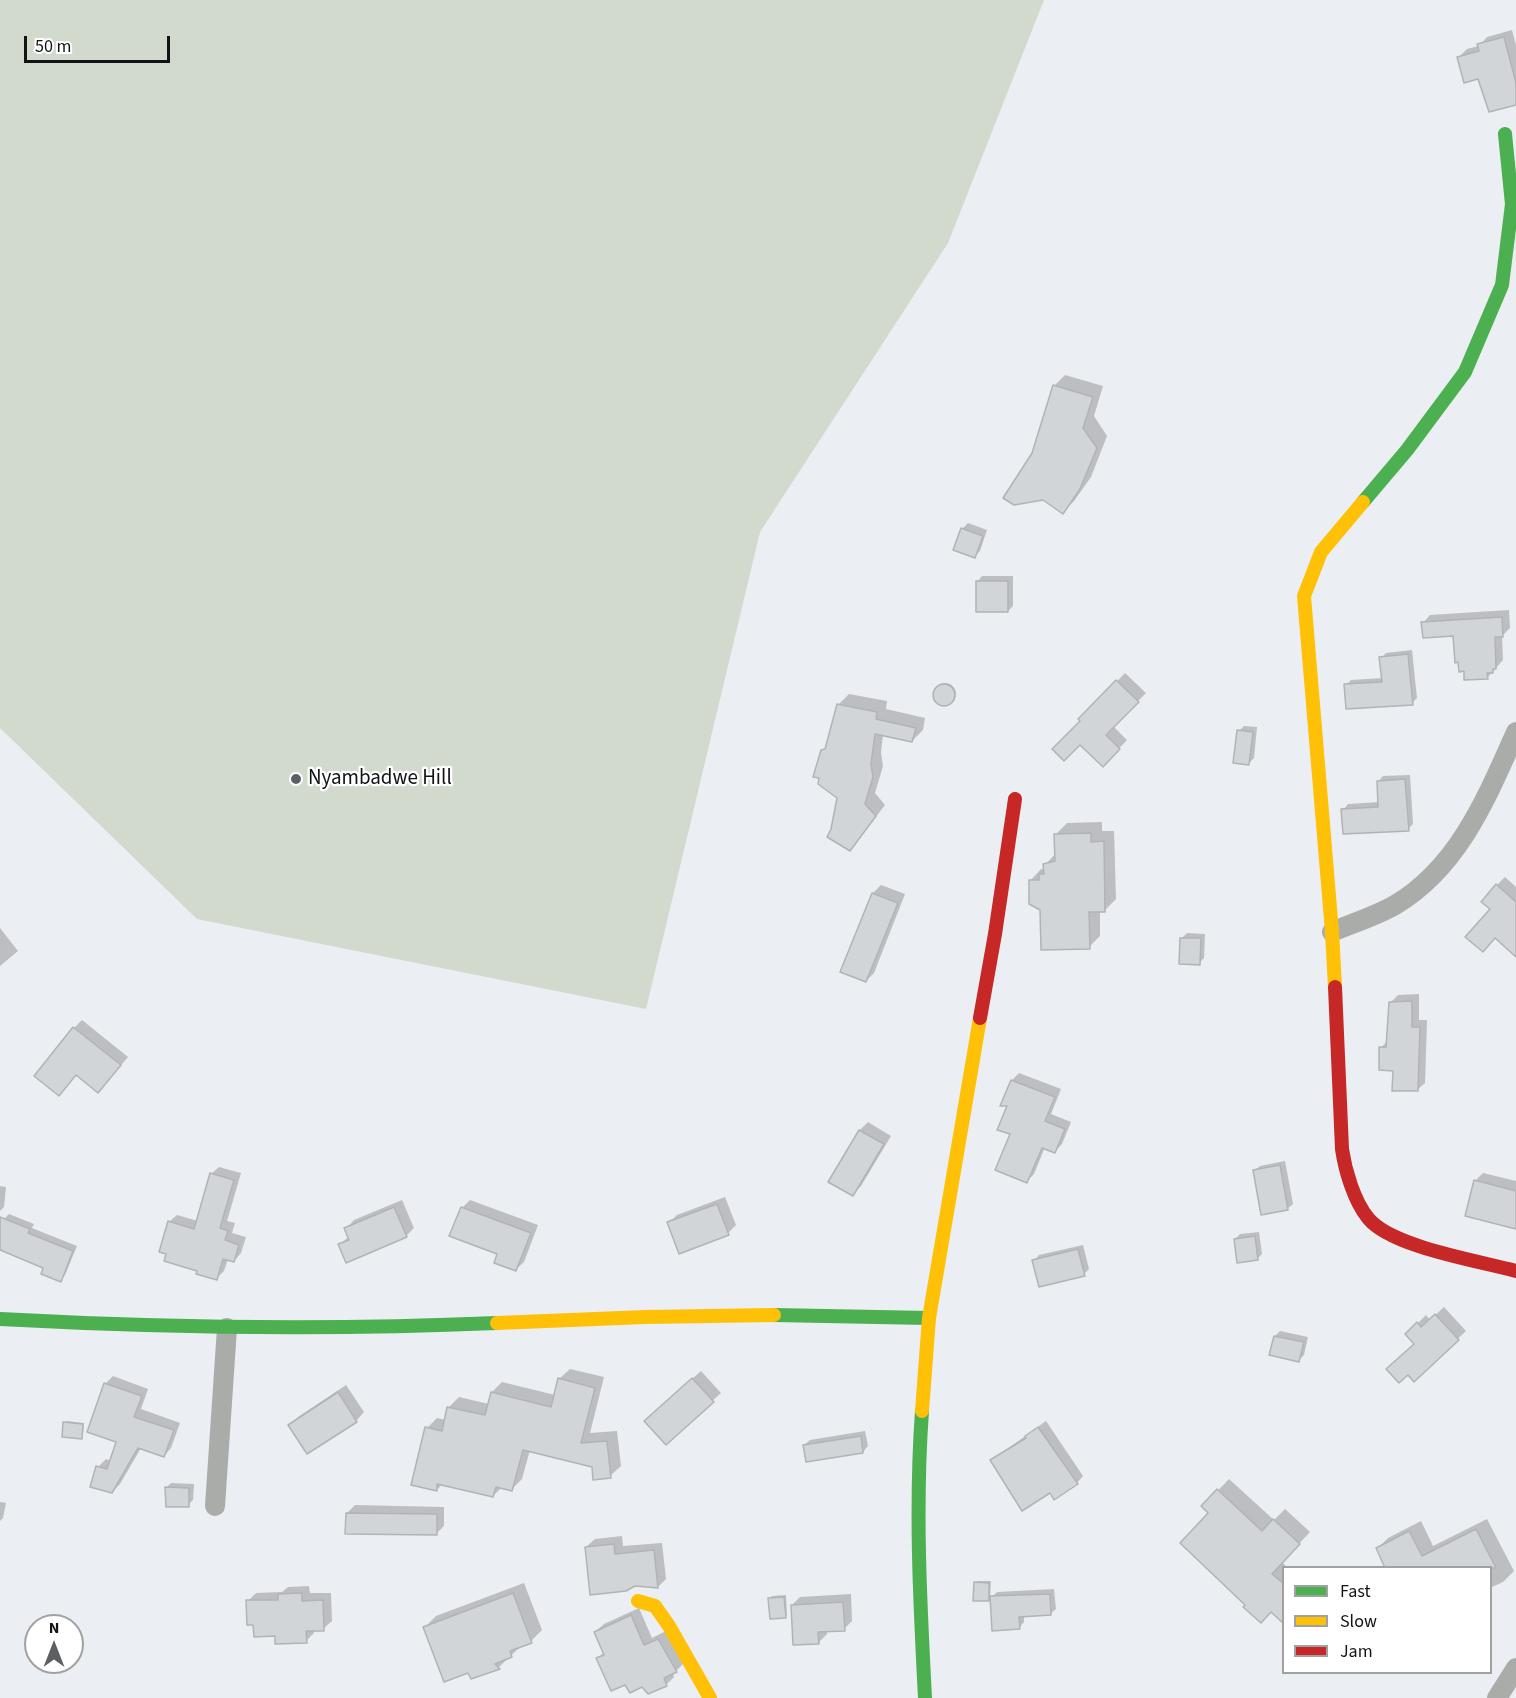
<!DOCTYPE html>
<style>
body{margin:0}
#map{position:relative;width:1516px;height:1698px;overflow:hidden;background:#ebeef2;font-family:"Source Sans 3",sans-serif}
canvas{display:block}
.legend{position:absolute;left:1282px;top:1566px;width:210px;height:108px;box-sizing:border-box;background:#fff;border:2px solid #a0a1a2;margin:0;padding:8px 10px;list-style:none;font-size:18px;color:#111316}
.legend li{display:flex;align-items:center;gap:12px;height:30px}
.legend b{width:30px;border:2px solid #a0a1a2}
.north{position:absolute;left:24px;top:1614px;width:60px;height:60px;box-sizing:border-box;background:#fff;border:2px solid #a0a1a2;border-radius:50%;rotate:0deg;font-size:16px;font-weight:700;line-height:24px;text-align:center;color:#111316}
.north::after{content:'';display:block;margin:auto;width:21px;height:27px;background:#5d6063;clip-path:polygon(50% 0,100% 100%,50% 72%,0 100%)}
.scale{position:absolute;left:24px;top:36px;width:146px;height:27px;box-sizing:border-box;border:3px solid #111316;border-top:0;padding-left:8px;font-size:18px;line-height:21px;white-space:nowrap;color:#111316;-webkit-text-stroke:4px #fff;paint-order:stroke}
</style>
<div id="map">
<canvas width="1516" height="1698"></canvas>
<ul class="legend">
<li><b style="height:8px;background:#4caf50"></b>Fast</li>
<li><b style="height:8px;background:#ffc107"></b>Slow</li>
<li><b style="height:8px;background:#c62828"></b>Jam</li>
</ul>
<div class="north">N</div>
<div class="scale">50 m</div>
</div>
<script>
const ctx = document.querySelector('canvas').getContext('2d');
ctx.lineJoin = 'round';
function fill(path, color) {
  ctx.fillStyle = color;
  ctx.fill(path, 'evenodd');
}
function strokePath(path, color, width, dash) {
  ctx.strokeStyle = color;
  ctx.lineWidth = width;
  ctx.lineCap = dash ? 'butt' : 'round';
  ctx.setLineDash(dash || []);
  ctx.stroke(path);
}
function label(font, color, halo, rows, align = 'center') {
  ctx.font = font + ' "Source Sans 3",sans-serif';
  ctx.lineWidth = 4.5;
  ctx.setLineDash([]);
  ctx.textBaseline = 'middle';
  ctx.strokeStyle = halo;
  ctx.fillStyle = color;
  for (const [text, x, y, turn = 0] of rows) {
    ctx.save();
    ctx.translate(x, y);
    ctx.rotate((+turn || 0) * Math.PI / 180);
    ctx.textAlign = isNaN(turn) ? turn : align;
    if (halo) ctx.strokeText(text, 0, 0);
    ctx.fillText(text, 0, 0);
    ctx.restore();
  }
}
fill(new Path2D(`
 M 0,0 L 1044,0 L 948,243 L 760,532 L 646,1009 L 197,919 L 0,728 Z`), '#d2dace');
fill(new Path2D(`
 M 1512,30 L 1516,45 L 1516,104 L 1479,77 L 1459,57 L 1467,49 L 1479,46 L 1487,37 Z
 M 1065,375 L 1103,386 L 1094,416 L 1107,436 L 1091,477 L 1074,501 L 1063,512 L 1034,454 L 1054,386 Z
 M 968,523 L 987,530 L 980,551 L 975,556 L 962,529 Z
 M 982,576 L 1013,576 L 1013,606 L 1008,611 L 977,582 Z
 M 1509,610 L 1510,628 L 1502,636 L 1503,660 L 1487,678 L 1465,670 L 1455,635 L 1423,623 L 1430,615 Z
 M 1412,650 L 1417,698 L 1412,703 L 1346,685 L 1351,680 L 1383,678 L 1381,658 L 1386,653 Z
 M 1125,673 L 1146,693 L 1113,726 L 1127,740 L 1103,765 L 1080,742 L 1083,721 L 1080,719 Z
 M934 694a11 11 0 1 1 22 0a11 11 0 1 1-22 0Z
 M 849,694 L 887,701 L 886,709 L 925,718 L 923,730 L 912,741 L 883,735 L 881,753 L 883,766 L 875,793 L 885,805 L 860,838 L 849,849 L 832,830 L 839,798 L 822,751 L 828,745 L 838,705 Z
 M 1244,726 L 1257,727 L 1254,758 L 1249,763 L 1239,731 Z
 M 1410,775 L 1413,824 L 1408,829 L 1343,810 L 1348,804 L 1380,802 L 1378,782 L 1383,776 Z
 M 1102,822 L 1102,831 L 1114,831 L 1116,899 L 1105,910 L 1100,910 L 1100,936 L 1089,947 L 1042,909 L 1030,881 L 1041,869 L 1045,869 L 1045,865 L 1056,853 L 1056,834 L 1067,823 Z
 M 1505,877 L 1516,887 L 1516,955 L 1492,909 L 1497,885 Z
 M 881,885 L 905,894 L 874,973 L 866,981 L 873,893 Z
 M 0,928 L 18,951 L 0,966 Z
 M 1187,933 L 1205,934 L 1204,958 L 1199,963 L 1182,938 Z
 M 1419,994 L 1419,1020 L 1427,1020 L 1425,1083 L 1417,1090 L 1381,1048 L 1388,1040 L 1390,1003 L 1398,995 Z
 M 82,1020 L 128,1057 L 106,1083 L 77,1074 L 59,1094 L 74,1028 Z
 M 1019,1073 L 1061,1089 L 1051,1114 L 1071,1122 L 1062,1144 L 1055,1151 L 1045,1147 L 1034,1174 L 1027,1181 L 1011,1134 L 1009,1104 L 1002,1105 L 1012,1080 Z
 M 868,1122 L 891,1136 L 861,1186 L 853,1194 L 830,1181 L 860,1130 Z
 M 1285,1161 L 1293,1204 L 1287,1209 L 1254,1171 L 1260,1166 Z
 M 219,1167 L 241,1173 L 227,1221 L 235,1223 L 232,1233 L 246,1237 L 241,1253 L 234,1261 L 228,1259 L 224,1271 L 216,1279 L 198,1270 L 169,1222 L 177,1215 L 198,1221 L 211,1174 Z
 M 1483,1173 L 1516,1181 L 1516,1227 L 1475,1181 Z
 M 0,1186 L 6,1187 L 4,1207 L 0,1211 Z
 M 725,1197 L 736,1225 L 728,1233 L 669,1223 L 677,1215 Z
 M 402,1200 L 414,1228 L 406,1236 L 340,1245 L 349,1236 L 346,1229 L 354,1220 Z
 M 470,1200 L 538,1225 L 524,1262 L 515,1270 L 499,1253 L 462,1208 Z
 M 9,1214 L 34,1224 L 32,1228 L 77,1246 L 65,1275 L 60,1281 L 45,1267 L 0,1245 L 0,1228 L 4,1219 Z
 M 1259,1232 L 1262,1254 L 1257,1259 L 1235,1239 L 1240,1234 Z
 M 1083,1245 L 1089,1269 L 1084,1274 L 1034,1261 L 1039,1255 Z
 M 1444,1307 L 1466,1331 L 1414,1380 L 1408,1373 L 1415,1343 L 1407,1334 L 1426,1315 L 1430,1320 Z
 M 1280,1331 L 1308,1337 L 1304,1355 L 1299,1360 L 1275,1336 Z
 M 570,1369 L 604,1377 L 590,1433 L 617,1431 L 621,1466 L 610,1476 L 593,1466 L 530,1450 L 522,1479 L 512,1489 L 502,1487 L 493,1496 L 443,1483 L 437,1490 L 427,1428 L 437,1418 L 446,1420 L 448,1408 L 459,1397 L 489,1404 L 492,1392 L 502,1382 L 555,1395 L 559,1379 Z
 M 701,1371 L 721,1393 L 666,1443 L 654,1413 Z
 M 113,1376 L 148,1389 L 141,1409 L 180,1423 L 171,1448 L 164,1456 L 141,1448 L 120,1484 L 112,1492 L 98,1467 L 106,1459 L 112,1461 L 118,1441 L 105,1384 Z
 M 346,1385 L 364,1412 L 356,1421 L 290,1425 L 298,1417 Z
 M 67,1421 L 84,1423 L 83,1435 L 81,1437 L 64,1423 Z
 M 1046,1421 L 1083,1476 L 1077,1483 L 1051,1491 L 992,1460 Z
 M 865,1431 L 868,1446 L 863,1452 L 804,1445 L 810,1440 Z
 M 1229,1479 L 1274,1520 L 1285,1509 L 1310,1532 L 1282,1562 L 1288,1568 L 1284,1568 L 1284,1622 L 1271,1610 L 1248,1605 L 1210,1513 L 1203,1506 Z
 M 171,1483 L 194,1484 L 193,1500 L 188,1505 L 166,1488 Z
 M 0,1502 L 6,1503 L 3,1518 L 0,1521 Z
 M 355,1505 L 444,1507 L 444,1526 L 436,1534 L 347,1513 Z
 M 1487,1519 L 1514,1571 L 1503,1582 L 1490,1588 L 1490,1568 L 1447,1568 L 1377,1549 L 1388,1538 L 1421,1521 L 1433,1546 Z
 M 622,1536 L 623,1546 L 662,1543 L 666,1579 L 658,1587 L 586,1547 L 595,1539 Z
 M 978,1581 L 991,1581 L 990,1598 L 988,1600 L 975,1583 Z
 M 524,1583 L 542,1630 L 531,1641 L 522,1645 L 499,1667 L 472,1677 L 469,1671 L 425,1627 L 436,1616 Z
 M 309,1586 L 310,1593 L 331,1593 L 332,1621 L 323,1629 L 314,1629 L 314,1633 L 306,1641 L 277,1635 L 255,1623 L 248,1601 L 256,1593 L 282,1592 L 288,1587 Z
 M 1054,1589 L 1056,1609 L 1050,1614 L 1024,1615 L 1024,1622 L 1019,1628 L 992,1597 L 997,1592 Z
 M 851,1594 L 852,1621 L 844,1629 L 827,1630 L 827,1634 L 819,1642 L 792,1605 L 800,1597 Z
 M 786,1595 L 787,1615 L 785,1617 L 770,1598 L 772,1596 Z
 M 639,1608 L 652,1638 L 666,1631 L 684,1663 L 673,1674 L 674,1677 L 666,1685 L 625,1684 L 598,1658 L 604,1652 L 595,1632 L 604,1624 Z`), '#0003');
const building = new Path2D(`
 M 1504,37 L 1516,83 L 1516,105 L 1489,112 L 1478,79 L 1464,83 L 1457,57 L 1479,51 L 1477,44 Z
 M 1053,385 L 1093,397 L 1083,428 L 1097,448 L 1080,489 L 1063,514 L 1043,500 L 1014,505 L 1003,498 L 1032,453 Z
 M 961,528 L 983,536 L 975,558 L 953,550 Z
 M 976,581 L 1008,581 L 1008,612 L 976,612 Z
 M 1502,617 L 1503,637 L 1495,637 L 1496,669 L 1493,669 L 1493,673 L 1487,673 L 1488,679 L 1464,680 L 1464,671 L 1459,672 L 1458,662 L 1455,663 L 1453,636 L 1423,638 L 1421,622 Z
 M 1408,654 L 1413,705 L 1346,709 L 1344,684 L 1382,682 L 1379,657 Z
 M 1116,680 L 1139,702 L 1106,735 L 1120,749 L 1103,767 L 1080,745 L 1064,761 L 1052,749 L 1080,721 L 1078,719 Z
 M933 695a11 11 0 1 1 22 0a11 11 0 1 1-22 0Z
 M 837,704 L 877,712 L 876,719 L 916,728 L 912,742 L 875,734 L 871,764 L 873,777 L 865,804 L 876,816 L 850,851 L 827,837 L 831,829 L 837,798 L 818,784 L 819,778 L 813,777 L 821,750 L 825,749 Z
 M 1237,730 L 1253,732 L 1249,765 L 1233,763 Z
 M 1405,779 L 1409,831 L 1343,834 L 1341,809 L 1378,807 L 1377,781 Z
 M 1091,833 L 1091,842 L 1104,841 L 1105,912 L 1089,912 L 1090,949 L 1041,950 L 1040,910 L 1029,904 L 1029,880 L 1039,880 L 1039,874 L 1044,874 L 1043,864 L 1055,861 L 1054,834 Z
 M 1496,884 L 1516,902 L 1516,957 L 1495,938 L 1483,952 L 1465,937 L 1490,909 L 1481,902 Z
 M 872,893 L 898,903 L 866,982 L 840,972 Z
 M 1180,938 L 1201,938 L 1200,965 L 1179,964 Z
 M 1412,1001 L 1412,1027 L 1420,1027 L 1418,1091 L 1392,1091 L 1393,1071 L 1379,1070 L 1379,1047 L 1386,1047 L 1389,1002 Z
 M 73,1027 L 121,1065 L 98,1093 L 76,1075 L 59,1096 L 34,1076 Z
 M 1011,1080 L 1055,1097 L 1045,1121 L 1065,1129 L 1055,1153 L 1042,1148 L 1027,1183 L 995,1170 L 1010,1134 L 997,1130 L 1007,1106 L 1000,1106 Z
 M 859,1130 L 884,1144 L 853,1196 L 828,1182 Z
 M 1280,1165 L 1288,1210 L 1261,1215 L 1253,1170 Z
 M 210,1173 L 234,1180 L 220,1228 L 228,1231 L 225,1240 L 239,1245 L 234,1262 L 223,1259 L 217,1280 L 196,1274 L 197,1271 L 164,1261 L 166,1254 L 159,1252 L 168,1221 L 194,1229 Z
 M 1474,1180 L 1516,1191 L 1516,1229 L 1465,1216 Z
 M 717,1204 L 729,1235 L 679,1254 L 667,1222 Z
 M 394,1207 L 407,1237 L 346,1263 L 338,1244 L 349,1240 L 344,1228 Z
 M 461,1207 L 531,1233 L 516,1271 L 494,1263 L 497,1254 L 449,1236 Z
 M 0,1217 L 30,1229 L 28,1233 L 73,1251 L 61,1282 L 41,1274 L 43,1268 L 0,1250 Z
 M 1255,1236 L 1258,1260 L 1237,1263 L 1234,1239 Z
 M 1078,1249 L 1085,1276 L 1039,1287 L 1032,1260 Z
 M 1435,1314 L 1459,1340 L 1414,1382 L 1408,1375 L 1399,1383 L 1386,1369 L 1414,1344 L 1405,1334 L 1417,1322 L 1421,1327 Z
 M 1274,1336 L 1304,1342 L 1299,1362 L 1269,1355 Z
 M 558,1378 L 595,1388 L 581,1443 L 607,1441 L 611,1478 L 593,1480 L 592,1467 L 523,1450 L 512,1491 L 496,1487 L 493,1497 L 437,1484 L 437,1491 L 411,1485 L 425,1427 L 442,1431 L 447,1407 L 485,1415 L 491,1392 L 551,1407 Z
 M 692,1378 L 714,1402 L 666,1445 L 644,1421 Z
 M 104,1383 L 142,1396 L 134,1417 L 174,1430 L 164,1457 L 138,1448 L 112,1493 L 90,1487 L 96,1466 L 107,1469 L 116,1442 L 87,1432 Z
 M 338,1392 L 357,1422 L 307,1454 L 288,1425 Z
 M 63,1422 L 83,1424 L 82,1439 L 62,1437 Z
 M 1038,1427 L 1078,1484 L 1054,1500 L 1050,1493 L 1022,1511 L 990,1460 L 1026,1438 L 1025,1436 Z
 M 861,1436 L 863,1453 L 806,1462 L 803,1445 Z
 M 165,1487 L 189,1488 L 189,1507 L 166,1507 Z
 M 1217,1489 L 1262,1531 L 1273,1519 L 1300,1544 L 1272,1574 L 1284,1584 L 1284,1624 L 1271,1612 L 1261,1623 L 1243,1607 L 1245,1605 L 1180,1543 L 1208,1513 L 1201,1506 Z
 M 346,1513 L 437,1514 L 437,1535 L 345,1534 Z
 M 1476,1529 L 1496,1568 L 1385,1568 L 1376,1548 L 1409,1531 L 1422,1556 Z
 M 614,1544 L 615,1554 L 654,1550 L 658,1588 L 635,1586 L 626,1591 L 590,1595 L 585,1547 Z
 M 974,1582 L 989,1583 L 989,1601 L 973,1601 Z
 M 302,1593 L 302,1601 L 323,1600 L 324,1631 L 306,1631 L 307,1643 L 275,1644 L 275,1636 L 254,1637 L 253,1625 L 247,1625 L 246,1600 L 278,1600 L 278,1594 Z
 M 513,1593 L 532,1643 L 510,1651 L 512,1657 L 495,1664 L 500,1669 L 471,1679 L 468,1673 L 444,1682 L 423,1627 Z
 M 1050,1594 L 1051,1615 L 1019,1617 L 1020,1629 L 992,1631 L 990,1596 Z
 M 784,1597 L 786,1618 L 770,1619 L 768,1598 Z
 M 843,1602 L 845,1631 L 818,1632 L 819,1644 L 793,1645 L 791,1605 Z
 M 631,1615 L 644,1645 L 658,1639 L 677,1672 L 664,1678 L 667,1686 L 648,1694 L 642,1687 L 630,1693 L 625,1685 L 611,1691 L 596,1658 L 604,1655 L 594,1632 Z`);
fill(building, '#d2d5d7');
strokePath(building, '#b1b3b6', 1.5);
strokePath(new Path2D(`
 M 1332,932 C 1353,923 1376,916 1395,905 C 1459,867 1487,797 1516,732
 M 215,1506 L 227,1328
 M 1497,1698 L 1516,1668`), '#aaaca9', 20);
strokePath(new Path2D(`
 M 1363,502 L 1407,450 L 1465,372 L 1502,285 L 1512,204 L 1505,134
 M 774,1315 L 929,1318
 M 0,1319 C 166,1328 331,1330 497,1323
 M 922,1411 C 915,1507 920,1602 925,1698`), '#4caf50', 14);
strokePath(new Path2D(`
 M 1335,987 L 1332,932 L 1304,596 L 1321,552 L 1363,502
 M 497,1323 L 645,1317 L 774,1315
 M 922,1411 L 929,1318 L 980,1018
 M 638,1601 L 655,1606 L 669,1626 L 710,1698`), '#ffc107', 14);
strokePath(new Path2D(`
 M 1335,987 L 1342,1149 C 1345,1170 1354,1201 1368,1218 C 1391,1247 1479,1261 1516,1271
 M 980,1018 L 995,934 L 1015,799`), '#c62828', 14);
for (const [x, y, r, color] of [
 [296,779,6,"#5d6063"]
]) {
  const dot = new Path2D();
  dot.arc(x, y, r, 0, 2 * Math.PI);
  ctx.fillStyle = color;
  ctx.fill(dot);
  strokePath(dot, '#fff', 2);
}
label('21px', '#111316', '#fff', [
 ["Nyambadwe Hill",308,779]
], 'left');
</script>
